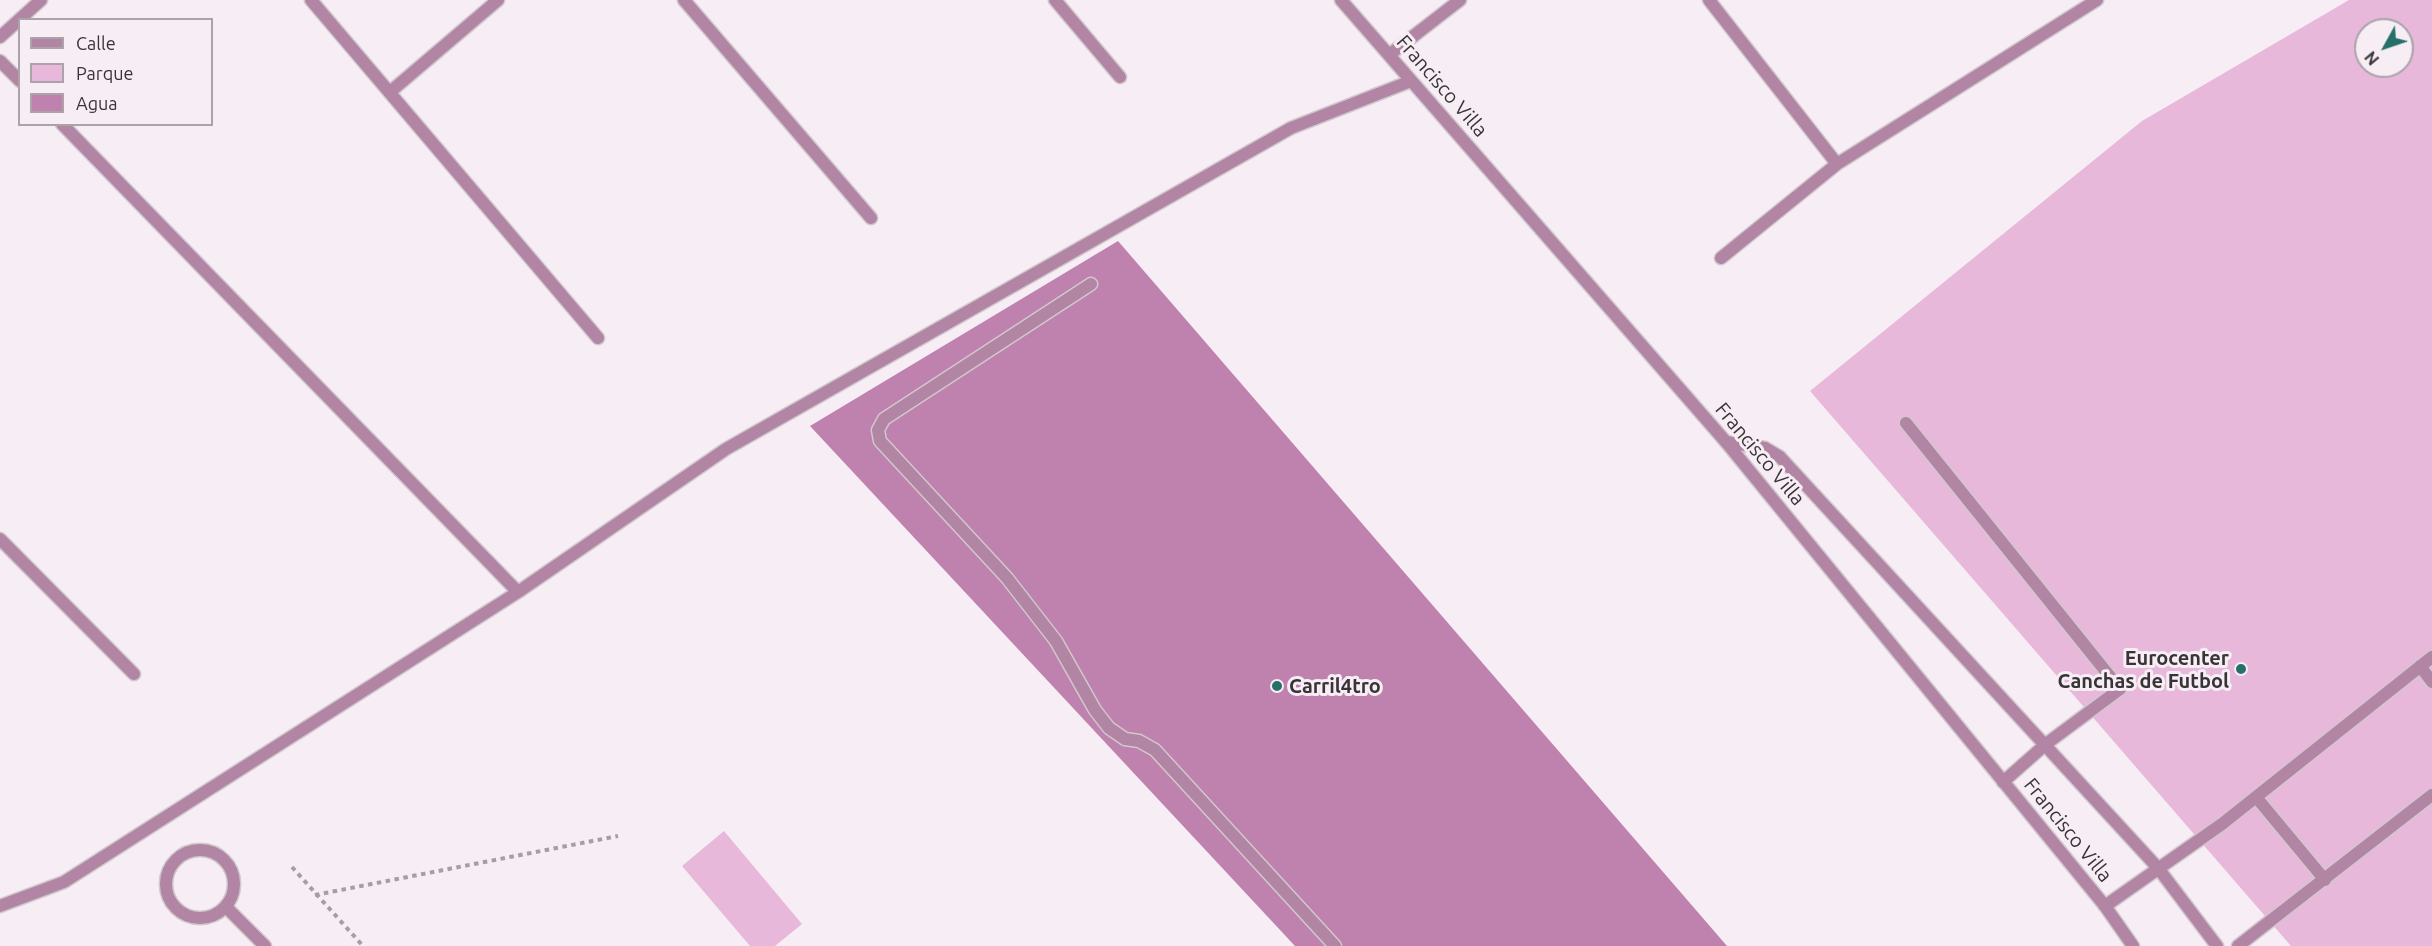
<!DOCTYPE html>
<style>
body{margin:0}
#map{position:relative;width:2432px;height:946px;overflow:hidden;background:#f7edf4;font-family:Ubuntu,sans-serif}
canvas{display:block}
.legend{position:absolute;left:18px;top:18px;width:195px;height:108px;box-sizing:border-box;background:#f7edf4;border:2px solid #aaa3a8;margin:0;padding:8px 10px;list-style:none;font-size:18px;color:#373336}
.legend li{display:flex;align-items:center;gap:12px;height:30px}
.legend b{width:30px;border:2px solid #aaa3a8}
.north{position:absolute;left:2354px;top:18px;width:60px;height:60px;box-sizing:border-box;background:#f7edf4;border:2px solid #aaa3a8;border-radius:50%;rotate:230deg;font-size:16px;font-weight:700;line-height:24px;text-align:center;color:#373336}
.north::after{content:'';display:block;margin:auto;width:21px;height:27px;background:#27706a;clip-path:polygon(50% 0,100% 100%,50% 72%,0 100%)}
</style>
<div id="map">
<canvas width="2432" height="946"></canvas>
<ul class="legend">
<li><b style="height:8px;background:#b285a4"></b>Calle</li>
<li><b style="height:16px;background:#e8b8da"></b>Parque</li>
<li><b style="height:16px;background:#bf81ad"></b>Agua</li>
</ul>
<div class="north">N</div>
</div>
<script>
const ctx = document.querySelector('canvas').getContext('2d');
ctx.lineJoin = 'round';
function fill(path, color) {
  ctx.fillStyle = color;
  ctx.fill(path, 'evenodd');
}
function strokePath(path, color, width, dash) {
  ctx.strokeStyle = color;
  ctx.lineWidth = width;
  ctx.lineCap = dash ? 'butt' : 'round';
  ctx.setLineDash(dash || []);
  ctx.stroke(path);
}
function label(font, color, halo, rows, align = 'center') {
  ctx.font = font + ' Ubuntu,sans-serif';
  ctx.lineWidth = 6;
  ctx.setLineDash([]);
  ctx.textBaseline = 'middle';
  ctx.strokeStyle = halo;
  ctx.fillStyle = color;
  for (const [text, x, y, turn = 0] of rows) {
    ctx.save();
    ctx.translate(x, y);
    ctx.rotate((+turn || 0) * Math.PI / 180);
    ctx.textAlign = isNaN(turn) ? turn : align;
    if (halo) ctx.strokeText(text, 0, 0);
    ctx.fillText(text, 0, 0);
    ctx.restore();
  }
}
fill(new Path2D(`
 M 2349,0 L 2432,0 L 2432,946 L 2291,946 L 1810,391 L 2142,121 ZM 2366,30 L 2402,30 L 2402,66 L 2366,66 Z
 M 724,831 L 802,924 L 775,946 L 750,946 L 682,866 Z`), '#e8b8da');
fill(new Path2D(`
 M 1118,241 L 1727,946 L 1295,946 L 810,426 Z`), '#bf81ad');
const service = new Path2D(`
 M 1091,284 L 884,419 L 878,430 L 880,441 L 1007,578 L 1056,641 L 1095,710 L 1109,728 L 1125,739 L 1139,741 L 1155,750 L 1335,946
 M 1906,423 L 2120,689 L 2046,744 L 2003,782
 M 1726,442 L 1765,448 L 1780,457 L 2158,868 L 2217,946
 M 2420,666 L 2432,682
 M 2256,797 L 2325,880
 M166 884a34 34 0 1 1 68 0a34 34 0 1 1-68 0Z
 M 2105,906 L 2222,824 L 2432,657
 M 227,908 L 265,946
 M 2238,946 L 2432,795`);
const minor = new Path2D(`
 M 311,0 L 598,338
 M 684,0 L 871,218
 M 1055,0 L 1120,77
 M 1341,0 L 1726,442 L 2105,906 L 2133,946
 M 1709,0 L 1837,164
 M 0,37 L 41,0
 M 1389,55 L 1460,0
 M 0,61 L 20,81
 M 390,92 L 498,0
 M 62,124 L 518,592
 M 1721,258 L 1837,164 L 2097,0
 M 0,539 L 134,674
 M 0,906 L 64,882 L 518,592 L 726,449 L 1291,128 L 1411,81`);
strokePath(service, '#d1c8ce', 15);
strokePath(minor, '#d1c8ce', 15);
strokePath(new Path2D(`
 M 292,867 L 363,946
 M 315,895 L 618,836`), '#a59ea3', 4, [4.5, 4.5]);
strokePath(service, '#b285a4', 12);
strokePath(minor, '#b285a4', 12);
for (const [x, y, r, color] of [
 [2241,669,6,"#27706a"],
 [1277,686,6,"#27706a"]
]) {
  const dot = new Path2D();
  dot.arc(x, y, r, 0, 2 * Math.PI);
  ctx.fillStyle = color;
  ctx.fill(dot);
  strokePath(dot, '#f7edf4', 2);
}
label('20px', '#373336', '#f7edf4', [
 ["Francisco Villa",1442,86,49],
 ["Francisco Villa",1760,454,50],
 ["Francisco Villa",2068,830,51]
]);
label('bold 20px', '#373336', '#f7edf4', [
 ["Eurocenter",2229,658],
 ["Canchas de Futbol",2229,681],
 ["Carril4tro",1289,686,"left"]
], 'right');
</script>
